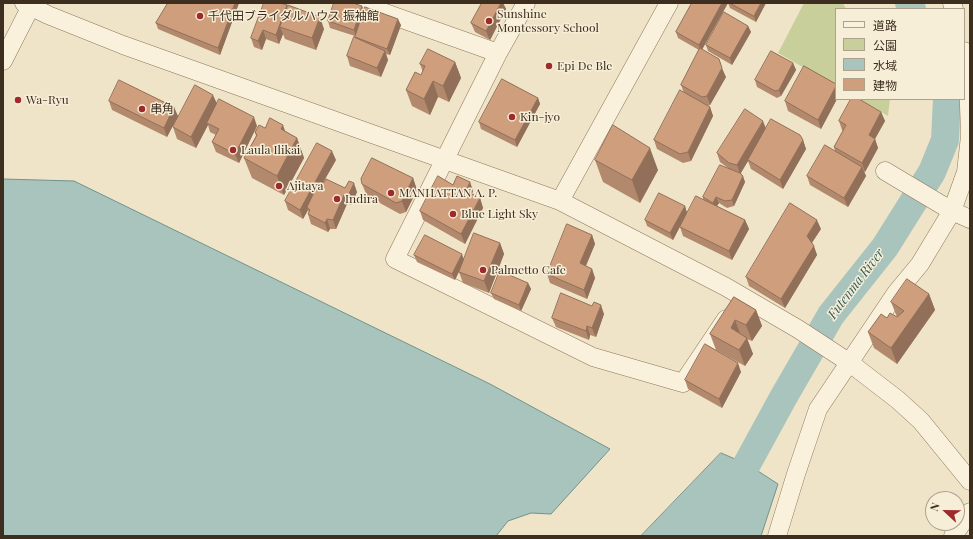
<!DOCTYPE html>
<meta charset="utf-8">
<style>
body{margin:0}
#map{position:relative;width:973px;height:539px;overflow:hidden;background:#f0e4c8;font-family:"Playfair Display","Noto Sans JP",serif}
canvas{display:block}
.frame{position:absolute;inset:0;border:4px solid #3d2e20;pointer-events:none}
.legend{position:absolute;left:835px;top:8px;width:130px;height:92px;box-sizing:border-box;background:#f7eed8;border:1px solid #ada18e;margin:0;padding:5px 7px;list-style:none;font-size:12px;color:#3d2e20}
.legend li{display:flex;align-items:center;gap:8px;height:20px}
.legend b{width:20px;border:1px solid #ada18e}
.north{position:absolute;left:925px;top:491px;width:40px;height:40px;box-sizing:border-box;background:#f7eed8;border:1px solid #ada18e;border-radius:50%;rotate:292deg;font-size:11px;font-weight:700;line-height:16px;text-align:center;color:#3d2e20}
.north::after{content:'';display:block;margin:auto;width:14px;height:18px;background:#9e2a2b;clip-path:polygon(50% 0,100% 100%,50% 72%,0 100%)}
</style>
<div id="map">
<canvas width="973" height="539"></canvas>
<div class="frame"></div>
<ul class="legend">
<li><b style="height:5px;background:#faf1dc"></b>道路</li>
<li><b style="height:11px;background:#c9cf9b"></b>公園</li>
<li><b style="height:11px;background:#a9c4bc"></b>水域</li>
<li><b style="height:11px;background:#cf9f7d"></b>建物</li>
</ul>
<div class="north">N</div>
</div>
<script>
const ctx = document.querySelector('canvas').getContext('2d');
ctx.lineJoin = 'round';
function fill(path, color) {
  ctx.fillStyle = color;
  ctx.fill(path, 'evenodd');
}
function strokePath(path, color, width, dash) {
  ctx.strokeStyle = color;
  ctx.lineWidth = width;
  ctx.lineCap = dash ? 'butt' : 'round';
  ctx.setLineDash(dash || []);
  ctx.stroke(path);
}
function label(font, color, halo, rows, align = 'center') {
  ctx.font = font + ' "Playfair Display","Noto Sans JP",serif';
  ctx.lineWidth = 3;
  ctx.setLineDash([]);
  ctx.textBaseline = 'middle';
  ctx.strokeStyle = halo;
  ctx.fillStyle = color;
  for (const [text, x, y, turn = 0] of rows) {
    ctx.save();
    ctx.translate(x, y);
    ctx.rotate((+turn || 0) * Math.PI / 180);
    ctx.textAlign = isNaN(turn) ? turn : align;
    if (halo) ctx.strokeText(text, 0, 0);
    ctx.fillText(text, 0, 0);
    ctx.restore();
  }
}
fill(new Path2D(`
 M 804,3 L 843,3 L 846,9 L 836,9 L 836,86 L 778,53 Z
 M 859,99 L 890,99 L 888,116 Z`), '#c9cf9b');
const water = new Path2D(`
 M 3,179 L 74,181 L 490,384 L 610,449 L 551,514 L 531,513 L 508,521 L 496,536 L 3,536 Z
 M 721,453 L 747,464 L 778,484 L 761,536 L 641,536 Z`);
fill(water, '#a9c4bc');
strokePath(water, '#6f938a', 1);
strokePath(new Path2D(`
 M 909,3 L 912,9
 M 747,464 L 783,398 L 831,315 L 885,247 L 932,172 L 945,140 L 947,99`), '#a9c4bc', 28);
const minor = new Path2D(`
 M 24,3 L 48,15 L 123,45 L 560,201 L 726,287 L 798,329 L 850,363 L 898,400 L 921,421 L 970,481
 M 357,3 L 498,53
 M 526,3 L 498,53 L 395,259 L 593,357 L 683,383 L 726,319
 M 952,3 L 954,9
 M 964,51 L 968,78 L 970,134
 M 3,61 L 31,6
 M 885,171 L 952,211 L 970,219
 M 560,201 L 669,3
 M 777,536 L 796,474 L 818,409 L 896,293 L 920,264 L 952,211 L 966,172 L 970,136
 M 953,536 L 970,512`);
strokePath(minor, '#8d765c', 19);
strokePath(minor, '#faf1dc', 18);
fill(new Path2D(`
 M 168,3 L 239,3 L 220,55 L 158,29 L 156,23 Z
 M 482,3 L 503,3 L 506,9 L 490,40 L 475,32 L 471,23 Z
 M 692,3 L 728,3 L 702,50 L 726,77 L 710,105 L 707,106 L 710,107 L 713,116 L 691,161 L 683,163 L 657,149 L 654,140 L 684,93 L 681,85 L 699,50 L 678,38 L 676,32 Z
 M 728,3 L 766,3 L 756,22 L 730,8 Z
 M 287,5 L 287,7 L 324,29 L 316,50 L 285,39 L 283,34 L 279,44 L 266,39 L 262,50 L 254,47 L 251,38 Z
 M 364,11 L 401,25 L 390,55 L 386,54 L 388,60 L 381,77 L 350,66 L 347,56 L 355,38 L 355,36 L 330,28 L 328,21 Z
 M 748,26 L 751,32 L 732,65 L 708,51 L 706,45 Z
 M 455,62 L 461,78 L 449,102 L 438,97 L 430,115 L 412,106 L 406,90 L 421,75 L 423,72 L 420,64 Z
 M 793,63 L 796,70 L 781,96 L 777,98 L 757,87 L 755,80 Z
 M 538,98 L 540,104 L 517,147 L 481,129 L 479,122 Z
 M 837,99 L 821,129 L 788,111 L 785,101 Z
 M 109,101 L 178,116 L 167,137 L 112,110 Z
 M 217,104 L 257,126 L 239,163 L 216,152 L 212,142 L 216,135 L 210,132 L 208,125 L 196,148 L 177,139 L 173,127 Z
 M 881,112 L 885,121 L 875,139 L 878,148 L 865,172 L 864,171 L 866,176 L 848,207 L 810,185 L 807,176 L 835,151 L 834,147 L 843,131 L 842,130 L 839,121 Z
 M 265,128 L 285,131 L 297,138 L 304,158 L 284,195 L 252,178 L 244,158 L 256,136 L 255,132 Z
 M 766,128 L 803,140 L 806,149 L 783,189 L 751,169 L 748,161 L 741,173 L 745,182 L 734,206 L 727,208 L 719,203 L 717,206 L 745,220 L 749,229 L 732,260 L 683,236 L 680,227 L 703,199 L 703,197 L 728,168 L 720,162 L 717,153 Z
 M 336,160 L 323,182 L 357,192 L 351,205 L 347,204 L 336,229 L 330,229 L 328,232 L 311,224 L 308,214 L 309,213 L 308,210 L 303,219 L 288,210 L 285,201 Z
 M 595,160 L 658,170 L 640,203 L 603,182 Z
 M 413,178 L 417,190 L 406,212 L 400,214 L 367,196 L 362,184 Z
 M 470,182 L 473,191 L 472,194 L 480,198 L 483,208 L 465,244 L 423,220 L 420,211 L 453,185 Z
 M 685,206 L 687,213 L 673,240 L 647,226 L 645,220 Z
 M 821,229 L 812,243 L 817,255 L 785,308 L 749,286 L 746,277 Z
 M 592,235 L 595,244 L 586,266 L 592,269 L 595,278 L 587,299 L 550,283 L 547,274 Z
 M 500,243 L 504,254 L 489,293 L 463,283 L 459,272 L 460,270 L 455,280 L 417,262 L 414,255 L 464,259 Z
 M 528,283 L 531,289 L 521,311 L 494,299 L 491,293 Z
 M 929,294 L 935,310 L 897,364 L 874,348 L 868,332 L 887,318 L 897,317 L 891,302 Z
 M 734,297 L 756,310 L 762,326 L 752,341 L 747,339 L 753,354 L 745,366 L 716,350 L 710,334 Z
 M 604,314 L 596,337 L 590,335 L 589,340 L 556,327 L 552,318 Z
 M 741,372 L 722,408 L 688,389 L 685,380 Z`), '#b2896c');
fill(new Path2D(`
 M 235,3 L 239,3 L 220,55 L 218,48 Z
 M 501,3 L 503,3 L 506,9 L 490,40 L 486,31 Z
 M 722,3 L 728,3 L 701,51 L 699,45 Z
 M 761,3 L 766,3 L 756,22 L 754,16 Z
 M 287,5 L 290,15 L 280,27 L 283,34 L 279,44 L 276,35 Z
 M 362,6 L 365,12 L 356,37 L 354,30 Z
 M 320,17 L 324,29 L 316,50 L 312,38 Z
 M 398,19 L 401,25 L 390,55 L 387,49 Z
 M 748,26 L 751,32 L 732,65 L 730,58 Z
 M 263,30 L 266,39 L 262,50 L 258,41 Z
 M 385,51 L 388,60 L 381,77 L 377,68 Z
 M 455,62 L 461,78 L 449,102 L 443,86 Z
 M 793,63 L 796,70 L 781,96 L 779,90 Z
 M 722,68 L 726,77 L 710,105 L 707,96 Z
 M 433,81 L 438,97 L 430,115 L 424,99 Z
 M 836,86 L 836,99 L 837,99 L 821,129 L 818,120 Z
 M 213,95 L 218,106 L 207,123 L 208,125 L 196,148 L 191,137 Z
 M 538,98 L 540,104 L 517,147 L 515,140 Z
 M 174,107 L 178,116 L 167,137 L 164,128 Z
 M 710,107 L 713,116 L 691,161 L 688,152 Z
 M 881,112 L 885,121 L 872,144 L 869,135 Z
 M 254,117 L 257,126 L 239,163 L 235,154 Z
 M 763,121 L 767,131 L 748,160 L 748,161 L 740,174 L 737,165 Z
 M 283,125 L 290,145 L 281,129 Z
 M 297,138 L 304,158 L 284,195 L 277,176 Z
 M 875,139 L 878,148 L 865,172 L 862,163 Z
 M 803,140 L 806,149 L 783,189 L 780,180 Z
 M 650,148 L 658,170 L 640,203 L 632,180 Z
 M 332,151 L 336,160 L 308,209 L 307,207 L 308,210 L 303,219 L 300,210 Z
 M 862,167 L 866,176 L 848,207 L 844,198 Z
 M 743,176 L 745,182 L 734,206 L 732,200 Z
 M 413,178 L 417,190 L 406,212 L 402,201 Z
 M 470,182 L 473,191 L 469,200 L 466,191 Z
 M 354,183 L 357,192 L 351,205 L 348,196 Z
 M 344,195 L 347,204 L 336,229 L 333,220 Z
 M 716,197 L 719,203 L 715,209 L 713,203 Z
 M 480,198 L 483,208 L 465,244 L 461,234 Z
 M 685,206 L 687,213 L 673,240 L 670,233 Z
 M 327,219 L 330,229 L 328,232 L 325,223 Z
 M 745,220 L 749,229 L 732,260 L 729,251 Z
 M 817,220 L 821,229 L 810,245 L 807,236 Z
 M 592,235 L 595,244 L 583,272 L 580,263 Z
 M 500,243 L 504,254 L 489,293 L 484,281 Z
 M 814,246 L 817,255 L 785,308 L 781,299 Z
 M 462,254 L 464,260 L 455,280 L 452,274 Z
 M 592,269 L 595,278 L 587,299 L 584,290 Z
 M 528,283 L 531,289 L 521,311 L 519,305 Z
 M 929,294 L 935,310 L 897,364 L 891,348 Z
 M 601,305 L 604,314 L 596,337 L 592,328 Z
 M 756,310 L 762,326 L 752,341 L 746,325 Z
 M 735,320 L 741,336 L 731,328 Z
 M 587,326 L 590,335 L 589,340 L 586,331 Z
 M 747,338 L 753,354 L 745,366 L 739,350 Z
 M 738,363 L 741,372 L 722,408 L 719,399 Z`), '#916f58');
const building = new Path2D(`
 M 168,3 L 235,3 L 218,48 L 156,23 Z
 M 264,3 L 280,3 L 287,5 L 276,35 L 263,30 L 258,41 L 251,38 Z
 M 334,3 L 353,3 L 362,6 L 354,30 L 328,21 Z
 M 482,3 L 501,3 L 486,31 L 471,23 Z
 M 692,3 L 722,3 L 699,45 L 676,32 Z
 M 730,3 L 761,3 L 754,16 Z
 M 288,5 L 320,17 L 312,38 L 280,27 Z
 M 365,7 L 398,19 L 387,49 L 355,37 Z
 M 724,12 L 748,26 L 730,58 L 706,45 Z
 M 354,37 L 385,51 L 377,68 L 347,56 Z
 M 700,48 L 719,59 L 722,68 L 707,96 L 702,97 L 681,85 Z
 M 428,49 L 455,62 L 443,86 L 433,81 L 424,99 L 406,90 L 415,72 L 421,75 L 425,66 L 420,64 Z
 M 771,51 L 793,63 L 779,90 L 775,91 L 755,80 Z
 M 804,66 L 836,84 L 836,86 L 818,120 L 785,101 Z
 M 502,79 L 538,98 L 515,140 L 479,122 Z
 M 119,80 L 174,107 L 164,128 L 109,101 Z
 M 195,85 L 213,95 L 191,137 L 173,127 Z
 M 680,90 L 710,107 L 688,152 L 680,154 L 654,140 Z
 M 219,99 L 254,117 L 235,154 L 212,142 L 219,129 L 207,123 Z
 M 851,99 L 859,99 L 881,112 L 869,135 L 875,139 L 862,163 L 834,147 L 846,125 L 839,121 Z
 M 745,109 L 763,121 L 737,165 L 729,163 L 717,153 Z
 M 270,118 L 283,125 L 281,129 L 297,138 L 277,176 L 244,158 L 257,135 L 255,132 L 259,125 L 265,128 Z
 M 771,119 L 800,135 L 803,140 L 780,180 L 748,160 Z
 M 613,125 L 650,148 L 632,180 L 595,160 Z
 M 317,143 L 332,151 L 300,210 L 285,201 Z
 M 825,145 L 862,167 L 844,198 L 807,176 Z
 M 372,158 L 413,178 L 402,201 L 396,203 L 362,184 L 361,179 Z
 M 720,165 L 740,173 L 743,176 L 732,200 L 725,201 L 716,197 L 713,203 L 703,197 Z
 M 438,176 L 453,185 L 457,176 L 470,182 L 466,191 L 480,198 L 461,234 L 420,211 Z
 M 326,179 L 345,188 L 349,181 L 354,183 L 348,196 L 344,195 L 333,220 L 327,219 L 325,223 L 308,214 L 310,210 L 307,207 L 319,182 L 324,182 Z
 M 659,193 L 685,206 L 670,233 L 645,220 Z
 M 696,196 L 745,220 L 729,251 L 680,227 Z
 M 790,203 L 817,220 L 807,236 L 814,246 L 781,299 L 746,277 Z
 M 567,224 L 592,235 L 580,263 L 592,269 L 584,290 L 547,274 Z
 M 474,233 L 500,243 L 484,281 L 459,272 Z
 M 425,235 L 462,254 L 452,274 L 414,255 Z
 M 500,271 L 528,283 L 519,305 L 491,293 Z
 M 907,279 L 929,294 L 891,348 L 868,332 L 881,314 L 887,318 L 890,313 L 897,317 L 904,311 L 891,302 Z
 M 561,293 L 592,306 L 594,302 L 601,305 L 592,328 L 587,326 L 586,331 L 552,318 Z
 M 734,297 L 756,310 L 746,325 L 735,320 L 731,328 L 747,338 L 739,350 L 710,334 Z
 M 705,344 L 738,363 L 719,399 L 685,380 Z`);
fill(building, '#cf9f7d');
strokePath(building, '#916f58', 1);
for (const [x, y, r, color] of [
 [200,16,4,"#9e2a2b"],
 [489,21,4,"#9e2a2b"],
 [549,66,4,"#9e2a2b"],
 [18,100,4,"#9e2a2b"],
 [142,109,4,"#9e2a2b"],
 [512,117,4,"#9e2a2b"],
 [233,150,4,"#9e2a2b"],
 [279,186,4,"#9e2a2b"],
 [391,193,4,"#9e2a2b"],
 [337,199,4,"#9e2a2b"],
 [453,214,4,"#9e2a2b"],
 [483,270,4,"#9e2a2b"]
]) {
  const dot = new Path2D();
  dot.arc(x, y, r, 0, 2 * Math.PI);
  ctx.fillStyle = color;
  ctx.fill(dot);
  strokePath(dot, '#f7eed8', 1.5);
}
label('12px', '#3d2e20', '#f7eed8', [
 ["Sunshine",497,14],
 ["Montessory School",497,28],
 ["千代田ブライダルハウス 振袖館",208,16],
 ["Epi De Ble",557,66],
 ["Wa-Ryu",26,100],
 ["串角",150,109],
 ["Kin-jyo",520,117],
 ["Laula Ilikai",241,150],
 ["Ajitaya",287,186],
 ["MANHATTAN A. P.",399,193],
 ["Indira",345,199],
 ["Blue Light Sky",461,214],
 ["Palmetto Cafe",491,270]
], 'left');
label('italic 13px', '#2f5d5a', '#f7eed8', [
 ["Futenma River",856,284,-53]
]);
</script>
